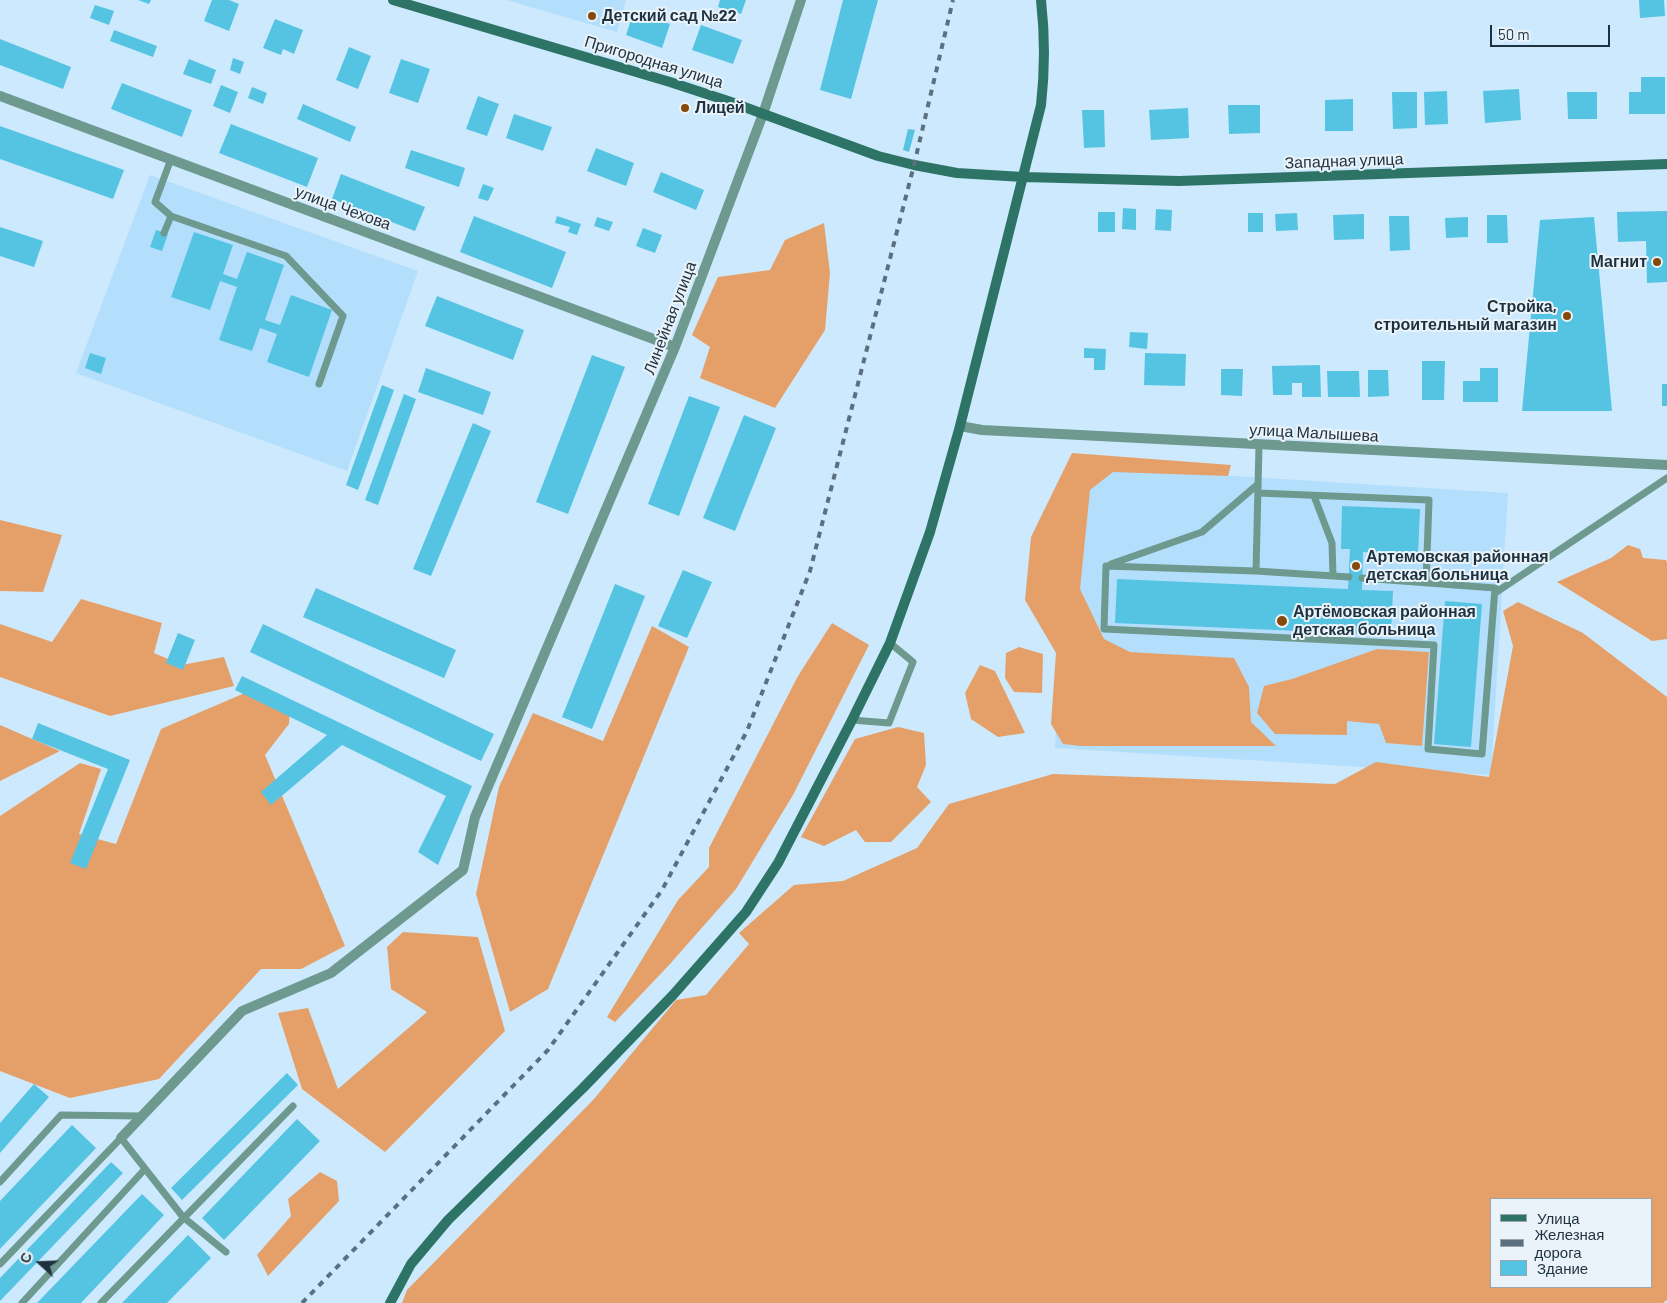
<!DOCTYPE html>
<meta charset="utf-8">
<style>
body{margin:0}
#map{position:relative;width:1667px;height:1303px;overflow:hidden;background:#cde9fd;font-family:Barlow,sans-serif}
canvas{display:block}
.legend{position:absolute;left:1490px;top:1198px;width:162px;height:90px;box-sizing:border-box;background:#eaf3fa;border:1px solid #98a5af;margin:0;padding:6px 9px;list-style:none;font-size:15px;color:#1e313e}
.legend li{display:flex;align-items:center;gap:10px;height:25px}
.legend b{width:25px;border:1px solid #98a5af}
.north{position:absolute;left:15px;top:1238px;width:50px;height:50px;-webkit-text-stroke:4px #eaf3fa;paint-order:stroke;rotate:290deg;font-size:14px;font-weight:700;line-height:20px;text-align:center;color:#1e313e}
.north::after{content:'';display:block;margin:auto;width:18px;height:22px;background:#1e313e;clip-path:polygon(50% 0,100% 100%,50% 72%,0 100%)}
.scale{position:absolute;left:1490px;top:25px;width:120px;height:22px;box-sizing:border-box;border:2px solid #1e313e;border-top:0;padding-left:6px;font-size:15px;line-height:18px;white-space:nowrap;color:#1e313e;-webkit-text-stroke:4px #eaf3fa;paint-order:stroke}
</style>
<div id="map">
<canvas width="1667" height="1303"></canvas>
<ul class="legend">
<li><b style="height:6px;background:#2d7466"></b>Улица</li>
<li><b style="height:6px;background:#5a707f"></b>Железная дорога</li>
<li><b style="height:14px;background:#55c4e2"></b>Здание</li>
</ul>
<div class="north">С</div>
<div class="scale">50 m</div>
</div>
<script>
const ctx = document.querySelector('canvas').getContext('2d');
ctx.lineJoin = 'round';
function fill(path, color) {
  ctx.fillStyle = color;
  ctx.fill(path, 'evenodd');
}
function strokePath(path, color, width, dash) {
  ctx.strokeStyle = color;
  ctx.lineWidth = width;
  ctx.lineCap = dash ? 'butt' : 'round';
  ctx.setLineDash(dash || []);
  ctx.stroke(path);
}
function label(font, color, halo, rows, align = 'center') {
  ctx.font = font + ' Barlow,sans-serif';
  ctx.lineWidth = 4;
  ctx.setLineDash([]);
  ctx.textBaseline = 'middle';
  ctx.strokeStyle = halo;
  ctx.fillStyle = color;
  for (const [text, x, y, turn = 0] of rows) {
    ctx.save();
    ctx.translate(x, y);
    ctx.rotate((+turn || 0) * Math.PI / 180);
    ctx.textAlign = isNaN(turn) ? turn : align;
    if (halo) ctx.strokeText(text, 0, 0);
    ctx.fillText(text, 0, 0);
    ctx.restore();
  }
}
fill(new Path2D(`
 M 506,0 L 626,0 L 617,32 Z
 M 150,175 L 418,271 L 347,471 L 76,373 Z
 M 1072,466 L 1508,493 L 1491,775 L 1055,748 Z`), '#b3dffd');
fill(new Path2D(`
 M 824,223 L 830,273 L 825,330 L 775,408 L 700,378 L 710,347 L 692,335 L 718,277 L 770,270 L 785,240 Z
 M 1072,453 L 1231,465 L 1228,476 L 1113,472 L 1090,490 L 1080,589 L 1104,639 L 1130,652 L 1234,658 L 1249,687 L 1251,722 L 1276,746 L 1081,746 L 1063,744 L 1051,724 L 1056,653 L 1025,600 L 1031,537 Z
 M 0,520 L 62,535 L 43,592 L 0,591 Z
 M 1628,545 L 1640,549 L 1643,558 L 1666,560 L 1667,563 L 1667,639 L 1652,641 L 1557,582 L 1611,558 Z
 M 81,599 L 162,623 L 154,653 L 182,665 L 224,657 L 234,686 L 110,716 L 0,677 L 0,624 L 52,642 Z
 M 1518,602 L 1583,633 L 1667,697 L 1667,1300 L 1663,1303 L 402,1303 L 407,1290 L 594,1099 L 676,1000 L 706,995 L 749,944 L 739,933 L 794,885 L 843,881 L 917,848 L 949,804 L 1053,774 L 1335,784 L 1376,762 L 1489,777 L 1513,646 L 1503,611 ZM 1651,1199 L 1651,1287 L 1491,1287 L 1491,1199 Z
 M 832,623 L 869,645 L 793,795 L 736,889 L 670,964 L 615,1022 L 607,1017 L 678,900 L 709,867 L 709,848 L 798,676 Z
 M 652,626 L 689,647 L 548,989 L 510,1012 L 476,894 L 499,787 L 533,713 L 603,741 Z
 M 1019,647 L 1043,654 L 1042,693 L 1014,692 L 1005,678 L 1006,653 Z
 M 1377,649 L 1429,652 L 1422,746 L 1386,743 L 1379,724 L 1347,721 L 1347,735 L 1275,734 L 1257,713 L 1264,686 L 1292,679 Z
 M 980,665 L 995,671 L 1025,733 L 998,737 L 971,719 L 965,693 Z
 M 247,692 L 290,708 L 289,724 L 265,755 L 345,946 L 301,969 L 261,969 L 159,1079 L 70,1098 L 0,1071 L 0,816 L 80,763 L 101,769 L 79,834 L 116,844 L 161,729 Z
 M 0,725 L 60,751 L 0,781 Z
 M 898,727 L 924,733 L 926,765 L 917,787 L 931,802 L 891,842 L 865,842 L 856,830 L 824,846 L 801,837 L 855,739 Z
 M 403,932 L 478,937 L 505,1031 L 385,1152 L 302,1089 L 278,1013 L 308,1008 L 338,1089 L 427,1012 L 391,989 L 387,947 Z
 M 320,1172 L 337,1181 L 339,1201 L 268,1276 L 257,1255 L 291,1216 L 288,1199 Z`), '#e5a069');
fill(new Path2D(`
 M 138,0 L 151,0 L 149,4 Z
 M 212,0 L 229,0 L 239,4 L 229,31 L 204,21 Z
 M 720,0 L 746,0 L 741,14 L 718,7 Z
 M 843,0 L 878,0 L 851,99 L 820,90 Z
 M 1639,0 L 1664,0 L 1665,16 L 1640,18 Z
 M 95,5 L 114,11 L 109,25 L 90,18 Z
 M 634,11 L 670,24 L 662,48 L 626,35 Z
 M 703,11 L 711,14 L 709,22 L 700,19 Z
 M 275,19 L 303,30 L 294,54 L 283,49 L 281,55 L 263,48 Z
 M 701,25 L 742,40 L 733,64 L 692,50 Z
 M 114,30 L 157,46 L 153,57 L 110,41 Z
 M 0,39 L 71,67 L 63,89 L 0,65 Z
 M 349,47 L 371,56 L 358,89 L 336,80 Z
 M 233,58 L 244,62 L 240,74 L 230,70 Z
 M 189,59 L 216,70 L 211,84 L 183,74 Z
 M 401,59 L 430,69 L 418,103 L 389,93 Z
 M 1641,77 L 1665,77 L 1665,114 L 1629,114 L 1629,92 L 1641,92 Z
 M 122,83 L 192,110 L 182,137 L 111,109 Z
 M 221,85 L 238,92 L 230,113 L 213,106 Z
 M 252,87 L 267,93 L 263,104 L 248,98 Z
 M 1519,89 L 1521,120 L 1485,123 L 1483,91 Z
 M 1447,91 L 1448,124 L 1425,125 L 1424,92 Z
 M 1392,92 L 1417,92 L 1417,128 L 1393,129 Z
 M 1567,92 L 1597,92 L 1597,119 L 1568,119 Z
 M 478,96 L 499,104 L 487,136 L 466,129 Z
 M 1353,99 L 1353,131 L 1325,131 L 1325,100 Z
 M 303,104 L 356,127 L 350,142 L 297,119 Z
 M 1228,105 L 1260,105 L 1260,133 L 1229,134 Z
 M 1188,108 L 1189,138 L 1151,140 L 1149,110 Z
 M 1082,110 L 1104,110 L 1105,147 L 1084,148 Z
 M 514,114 L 552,127 L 543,151 L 506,138 Z
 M 231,124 L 318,158 L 307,187 L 219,153 Z
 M 0,126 L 124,170 L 113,199 L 0,159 Z
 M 908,129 L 915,130 L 909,152 L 903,150 Z
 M 596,148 L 634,163 L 626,186 L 587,171 Z
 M 411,150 L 465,168 L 459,187 L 405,168 Z
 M 661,172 L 704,190 L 696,210 L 653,192 Z
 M 341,174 L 425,207 L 415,231 L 332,199 Z
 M 483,184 L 494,188 L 488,201 L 478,198 Z
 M 1123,208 L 1136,209 L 1136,230 L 1122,229 Z
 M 1156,209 L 1172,210 L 1171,231 L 1155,230 Z
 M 1667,211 L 1667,282 L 1647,283 L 1646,241 L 1618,242 L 1617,212 Z
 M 1098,212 L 1115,212 L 1115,232 L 1098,232 Z
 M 1248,213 L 1263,213 L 1263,232 L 1248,232 Z
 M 1297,213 L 1298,230 L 1276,231 L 1275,214 Z
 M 1364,214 L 1364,239 L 1334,240 L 1333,215 Z
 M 1487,215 L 1507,215 L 1508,243 L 1487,243 Z
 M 474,216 L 566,252 L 552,288 L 460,252 Z
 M 557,216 L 581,224 L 577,235 L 568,232 L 570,227 L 555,223 Z
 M 1389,216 L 1409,216 L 1410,250 L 1390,251 Z
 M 597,217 L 613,222 L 609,231 L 594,226 Z
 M 1468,217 L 1468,237 L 1446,238 L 1445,218 Z
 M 1594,217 L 1612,411 L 1522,411 L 1540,220 Z
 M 0,227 L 43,241 L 34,267 L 0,256 Z
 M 643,228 L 662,235 L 655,253 L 636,246 Z
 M 156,230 L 168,234 L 162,251 L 150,247 Z
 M 194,232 L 233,245 L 223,274 L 237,279 L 247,252 L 284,265 L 265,320 L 280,325 L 291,295 L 332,310 L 309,377 L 267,362 L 277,334 L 260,328 L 252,351 L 219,340 L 237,287 L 220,281 L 210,310 L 171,297 Z
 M 437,296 L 524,330 L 513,360 L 425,326 Z
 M 1130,332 L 1148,333 L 1147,349 L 1129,347 Z
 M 1084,348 L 1106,349 L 1105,370 L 1094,370 L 1094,358 L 1084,358 Z
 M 90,353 L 106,358 L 101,374 L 85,368 Z
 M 1145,353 L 1186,354 L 1185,386 L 1144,385 Z
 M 592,355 L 625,367 L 568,514 L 536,502 Z
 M 1422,361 L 1445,361 L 1444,400 L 1422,400 Z
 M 1320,365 L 1321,397 L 1302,397 L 1302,383 L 1292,383 L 1292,395 L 1273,395 L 1272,366 Z
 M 426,368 L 491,392 L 483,415 L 418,392 Z
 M 1480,368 L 1498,368 L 1498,402 L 1463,402 L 1463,381 L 1480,381 Z
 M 1221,369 L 1243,369 L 1242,396 L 1221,395 Z
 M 1368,370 L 1388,370 L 1389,396 L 1368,397 Z
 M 1327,371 L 1359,371 L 1360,397 L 1328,397 Z
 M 1662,384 L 1667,384 L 1667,406 L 1662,406 Z
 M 382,385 L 394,390 L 358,490 L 346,485 Z
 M 404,394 L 416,399 L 378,505 L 365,500 Z
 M 689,396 L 720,407 L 679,516 L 648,504 Z
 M 744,415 L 776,428 L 735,531 L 703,518 Z
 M 473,423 L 491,431 L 431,576 L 413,569 Z
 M 1342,506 L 1420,509 L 1418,554 L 1363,552 L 1362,590 L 1393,591 L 1391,635 L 1115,623 L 1117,579 L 1348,589 L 1350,549 L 1341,549 Z
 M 683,570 L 712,582 L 687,638 L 658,626 Z
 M 615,584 L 645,596 L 592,729 L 562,717 Z
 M 316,588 L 456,650 L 444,678 L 303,617 Z
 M 1445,601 L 1482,604 L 1471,747 L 1434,744 Z
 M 263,624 L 494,734 L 481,761 L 250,652 Z
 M 178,633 L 195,640 L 183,670 L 166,663 Z
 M 242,676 L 472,786 L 438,865 L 418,852 L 446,796 L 342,745 L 271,805 L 261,792 L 327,735 L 235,690 Z
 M 38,723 L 130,760 L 86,869 L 70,863 L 108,769 L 32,739 Z
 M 287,1073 L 298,1085 L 182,1200 L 171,1188 Z
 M 34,1084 L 49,1097 L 0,1153 L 0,1123 Z
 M 297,1119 L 320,1141 L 224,1240 L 202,1218 Z
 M 72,1125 L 96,1148 L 0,1249 L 0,1201 Z
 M 111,1162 L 123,1173 L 0,1301 L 0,1278 Z
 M 142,1194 L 164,1215 L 81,1303 L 37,1303 Z
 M 188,1235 L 211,1258 L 167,1303 L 122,1303 Z`), '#55c4e2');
strokePath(new Path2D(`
 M 171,159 L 155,202 L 171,216 L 286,256 L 343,316 L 319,384
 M 164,233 L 171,216
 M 1259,445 L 1256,571 L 1349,577
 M 1258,493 L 1429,500 L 1426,583
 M 1314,496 L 1332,543 L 1333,576
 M 1111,564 L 1202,532 L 1257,485
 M 1256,571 L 1106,566 L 1104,629 L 1434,645 L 1428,749 L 1482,754 L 1495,588 L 1362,578
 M 1495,593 L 1667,478
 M 852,720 L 889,723 L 913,662 L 890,643
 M 0,1182 L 61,1115 L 142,1116
 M 0,1264 L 121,1138 L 183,1217 L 226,1252
 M 22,1303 L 145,1169
 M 101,1303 L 293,1106`), '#6e998f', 7);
strokePath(new Path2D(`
 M 0,96 L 675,347
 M 960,426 L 982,430 L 1667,465
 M 121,1138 L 242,1011 L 331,973 L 463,870 L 475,817 L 675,347 L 763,114 L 801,0`), '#6e998f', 10);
strokePath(new Path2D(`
 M 393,0 L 670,82 L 728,101 L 878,156 L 914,165 L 957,173 L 1023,177 L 1179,181 L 1667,164
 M 390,1303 L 411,1264 L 448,1220 L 583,1088 L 673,995 L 746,912 L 778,863 L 852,720 L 890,643 L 930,532 L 960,426 L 1041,105 C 1045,70 1045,36 1041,0`), '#2d7466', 10);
strokePath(new Path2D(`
 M 302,1303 L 548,1050 L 662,890 L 747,731 L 810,571 L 914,165 L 953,0`), '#5a707f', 4, [6, 6]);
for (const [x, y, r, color] of [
 [592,16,5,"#874909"],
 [685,108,5,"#874909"],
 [1657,262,5,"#874909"],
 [1567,316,5,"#874909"],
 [1356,566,5,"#874909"],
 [1282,621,6,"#874909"]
]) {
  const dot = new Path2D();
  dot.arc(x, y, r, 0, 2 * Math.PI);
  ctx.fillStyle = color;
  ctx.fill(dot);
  strokePath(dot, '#eaf3fa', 2);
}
label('bold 16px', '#1e313e', '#eaf3fa', [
 ["Детский сад №22",602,16],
 ["Лицей",695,108],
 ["Магнит",1647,262,"right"],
 ["Стройка,",1557,307,"right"],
 ["строительный магазин",1557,325,"right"],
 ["Артемовская районная",1366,557],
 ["детская больница",1366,575],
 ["Артёмовская районная",1293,612],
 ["детская больница",1293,630]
], 'left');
label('16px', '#1e313e', '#eaf3fa', [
 ["Пригородная улица",654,62,17],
 ["Западная улица",1344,161,-2],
 ["улица Чехова",343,208,20],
 ["Линейная улица",670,318,-69],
 ["улица Малышева",1314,433,3]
]);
</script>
